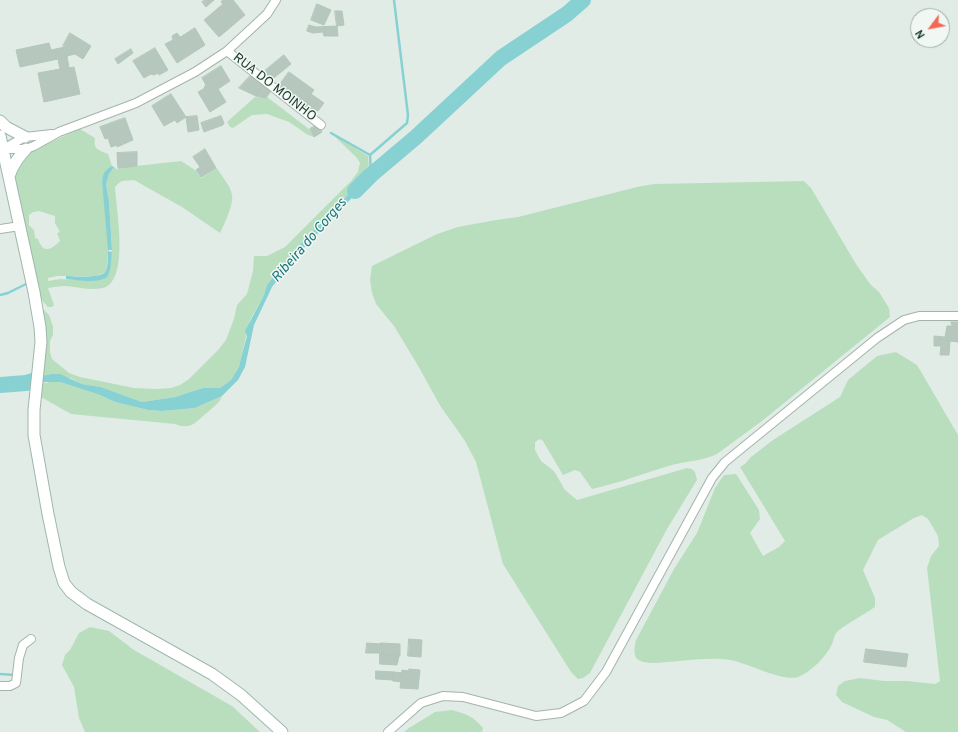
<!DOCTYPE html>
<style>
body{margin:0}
#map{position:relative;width:958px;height:732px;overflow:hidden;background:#e1ece6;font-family:Overpass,sans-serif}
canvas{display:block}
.north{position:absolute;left:910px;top:8px;width:40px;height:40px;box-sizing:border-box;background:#f1f8f4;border:1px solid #9eada6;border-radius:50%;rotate:238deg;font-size:11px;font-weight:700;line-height:16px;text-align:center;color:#213d32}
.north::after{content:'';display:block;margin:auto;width:14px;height:18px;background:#f56855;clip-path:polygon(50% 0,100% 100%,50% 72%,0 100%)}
</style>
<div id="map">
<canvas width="958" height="732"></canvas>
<div class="north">N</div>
</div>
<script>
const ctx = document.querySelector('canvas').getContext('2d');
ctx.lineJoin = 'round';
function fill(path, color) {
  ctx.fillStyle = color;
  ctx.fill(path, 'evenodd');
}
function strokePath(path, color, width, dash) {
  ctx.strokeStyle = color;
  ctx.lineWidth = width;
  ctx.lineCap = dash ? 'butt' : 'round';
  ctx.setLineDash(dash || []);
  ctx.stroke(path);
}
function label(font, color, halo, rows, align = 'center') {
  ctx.font = font + ' Overpass,sans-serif';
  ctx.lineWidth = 3;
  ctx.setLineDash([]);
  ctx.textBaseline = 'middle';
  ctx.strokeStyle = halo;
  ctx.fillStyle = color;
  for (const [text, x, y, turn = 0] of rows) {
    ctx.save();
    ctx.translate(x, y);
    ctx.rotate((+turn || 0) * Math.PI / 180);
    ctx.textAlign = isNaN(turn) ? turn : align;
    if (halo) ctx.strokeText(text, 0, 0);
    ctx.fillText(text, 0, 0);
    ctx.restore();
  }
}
fill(new Path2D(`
 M 255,97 L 266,98 L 267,97 L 309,129 L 314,137 L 308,135 L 289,122 L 267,114 L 252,115 L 233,128 L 230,127 L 227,122 Z
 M 80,129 L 95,138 C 93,150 99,150 108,154 L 112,166 L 106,170 L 102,182 L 109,245 L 106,272 L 96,276 L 57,276 L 48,278 L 48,281 L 60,279 L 94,281 L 109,275 L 112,248 L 109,201 L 106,185 L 109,174 L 114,167 L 118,170 L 118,168 L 181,161 L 195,170 L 201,178 L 217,168 C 221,176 231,186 232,195 C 234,204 224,225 220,233 L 182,207 L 134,180 L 122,181 L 119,183 L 115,187 C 116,208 130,281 103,288 C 91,291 78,287 66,286 C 60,286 54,287 48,288 L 54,305 L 52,307 L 48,307 L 40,298 L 14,177 L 14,171 L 28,152 ZM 39,211 L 55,216 L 55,223 L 60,232 L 57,233 L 60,241 C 51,250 43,254 38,239 L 35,238 L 34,230 L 29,225 L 29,215 L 33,212 Z
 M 331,133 L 368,156 L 369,170 L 344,199 L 294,251 L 267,285 L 264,295 L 250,320 L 241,358 L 239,367 L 231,380 L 220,388 L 203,388 L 175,397 L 142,402 L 101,387 L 82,384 L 71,378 L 43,376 L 46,327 L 43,309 L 49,315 L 53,326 L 53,335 L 50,341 L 50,352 L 52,359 L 69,373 L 80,377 L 134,388 L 158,389 L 171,388 L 180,385 L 189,379 L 218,350 L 226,340 L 234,319 L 237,305 L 247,294 L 253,271 L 254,256 L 267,256 L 285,247 L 351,181 L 358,172 L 360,163 L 357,158 Z
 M 804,181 L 811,188 L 856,264 L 870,284 L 879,292 L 889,308 L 890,317 L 762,421 L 717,454 C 703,461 687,461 672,465 C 645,473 619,483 592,489 L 580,472 L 575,470 L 563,475 L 543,441 L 540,439 L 535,442 L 535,450 L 541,461 L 554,471 L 565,490 L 577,500 L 687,468 L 692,469 L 695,472 L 697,480 L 667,529 L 590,673 L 583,678 L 578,679 L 571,672 L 503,564 L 476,462 L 465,441 L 441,407 L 417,364 L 394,326 L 376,304 L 372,293 L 370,280 L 372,266 L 437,234 L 458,227 L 496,220 L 518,217 L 637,187 L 654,184 Z
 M 896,352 L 917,365 L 958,435 L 958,732 L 906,732 L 887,720 L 874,717 L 842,702 L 836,695 L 838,686 L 845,681 L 860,678 L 884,681 L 907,681 L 935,684 L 940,681 L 927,568 L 931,556 L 939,546 L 938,536 L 928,519 L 922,515 L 914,518 L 878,540 L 863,570 L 875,598 L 875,607 C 868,612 840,628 837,632 C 834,635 834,640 832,644 C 826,657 812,671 798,677 C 783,682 747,663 731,660 C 710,656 675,662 652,663 C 635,662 632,657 636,640 L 674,569 L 697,533 L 715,488 L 724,475 L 736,474 L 759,510 L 760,519 L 750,533 L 763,556 L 779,547 L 785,541 L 740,467 L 745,464 L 751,457 L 773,440 L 840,397 L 848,380 L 877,356 Z
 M 51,381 L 60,382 L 100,395 L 115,402 L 148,410 L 162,411 L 195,408 L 222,396 C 219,404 214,406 208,412 C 196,421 192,431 175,424 L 71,414 L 41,397 L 42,382 L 47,383 Z
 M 90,627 L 109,631 L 134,650 L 232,706 L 260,732 L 85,732 L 79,718 L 74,687 L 62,665 L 65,655 L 70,650 L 79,633 Z
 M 452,710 C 466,714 473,716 483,728 L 482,732 L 404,732 L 409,728 L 435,712 Z`), '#b9debe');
fill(new Path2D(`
 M 112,166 L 114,167 L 109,174 L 106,185 L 109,201 L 112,250 L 108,250 L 102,182 C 103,174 104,170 112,166 Z
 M 369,170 L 371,178 L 298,254 L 272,287 L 254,325 L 245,367 L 238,380 L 222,396 L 195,408 L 162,411 L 148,410 L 115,402 L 100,395 L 60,382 L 42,382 L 43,376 L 52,374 L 60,374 L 82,384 L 101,387 L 142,402 L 175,397 L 203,388 L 220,388 L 231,380 L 239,367 L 241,358 L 247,336 L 245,331 L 264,295 L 267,285 L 294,251 L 344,199 Z
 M 108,251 L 112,252 C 111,259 111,268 109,274 C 105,285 75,280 66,279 L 66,276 C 75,276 102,279 106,271 C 108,265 108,257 108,251 Z`), '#87d1d3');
strokePath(new Path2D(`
 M 331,133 L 370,155
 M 370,155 L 407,123 L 408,115 L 394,0
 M 370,155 L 371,175
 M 0,295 L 8,293 L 26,284
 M 0,674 L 15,675`), '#87d1d3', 2.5);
strokePath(new Path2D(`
 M 355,191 L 371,175 L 416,137 L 501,58 L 567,14 L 583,0
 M 0,385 L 26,383 L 33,381`), '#87d1d3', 16);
const building = new Path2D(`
 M 205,0 L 214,0 L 206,7 L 202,2 Z
 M 223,0 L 233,0 L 245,15 L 219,37 L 204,20 L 223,4 L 221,2 Z
 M 317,4 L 331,10 L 324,25 L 311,20 Z
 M 335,11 L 342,11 L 344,25 L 337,26 Z
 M 309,25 L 316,27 L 337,26 L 338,36 L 324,36 L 323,32 L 313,33 L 307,31 Z
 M 195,28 L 205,45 L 177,63 L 165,44 L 173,40 L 172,36 L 177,33 L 180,37 Z
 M 70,33 L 91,46 L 83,59 L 75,54 L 67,56 L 69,68 L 74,67 L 80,94 L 44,102 L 38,73 L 60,69 L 58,59 L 20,67 L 16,50 L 49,43 L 51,50 L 65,47 L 63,46 Z
 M 155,48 L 168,70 L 159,75 L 158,73 L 154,75 L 151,74 L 144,78 L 133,61 Z
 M 131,49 L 133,53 L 118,64 L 115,59 Z
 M 284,55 L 291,64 L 270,81 L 261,74 Z
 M 221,66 L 230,81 L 218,89 L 226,102 L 210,112 L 198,92 L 205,88 L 204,87 L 206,85 L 202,78 Z
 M 289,72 L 314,90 L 302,106 L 278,87 Z
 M 252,74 L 264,82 L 256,96 L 239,88 Z
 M 264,82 L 273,88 L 266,98 L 256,96 Z
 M 171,94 L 186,117 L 177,123 L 175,120 L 164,126 L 152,106 Z
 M 311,94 L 324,103 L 318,111 L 315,110 L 313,114 L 302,106 Z
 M 197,116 L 199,130 L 188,132 L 186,117 Z
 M 221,116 L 224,123 L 223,125 L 204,132 L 201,123 Z
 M 125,118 L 133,140 L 117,147 L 117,145 L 111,147 L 108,138 L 105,139 L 100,127 Z
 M 318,124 L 322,132 L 314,137 L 310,129 Z
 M 205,149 L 216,168 L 201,177 L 196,170 L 200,167 L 193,157 Z
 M 137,152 L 137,166 L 118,168 L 117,153 Z
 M 951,322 L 958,322 L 958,342 L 950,341 L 949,355 L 940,355 L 941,346 L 934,346 L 934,336 L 945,337 L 947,326 L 952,326 Z
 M 409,639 L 422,640 L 421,657 L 408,656 Z
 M 367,643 L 381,644 L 381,653 L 366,653 Z
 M 381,643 L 400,644 L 400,656 L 380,654 Z
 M 866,649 L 908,654 L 906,667 L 864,662 Z
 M 380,654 L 399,656 L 397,665 L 380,664 Z
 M 409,669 L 420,670 L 418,689 L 400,688 L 402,670 L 409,671 Z
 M 376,671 L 394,672 L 393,680 L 376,679 Z
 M 394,672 L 402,673 L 401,682 L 393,681 Z`);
fill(building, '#b6c7be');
strokePath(building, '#b3c6bc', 1);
const street = new Path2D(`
 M 227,51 L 321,125
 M 3,149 L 26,149 L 34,146 L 59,132 L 136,103 L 195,72 L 227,51 L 267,14 L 276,0
 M 3,149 L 25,137 L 52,134
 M 0,229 L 20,226
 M 0,686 L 10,686 L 16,683 L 19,658 L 23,645 L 31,639
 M 388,732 L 421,703 L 443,696 L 463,697 L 536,716 L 561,713 L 584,701 L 606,672 L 712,478 L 725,462 L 877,338 L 904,320 L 919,316 L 958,316`);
const secondary = new Path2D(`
 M 0,121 L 6,127 L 25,137
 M 0,136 L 34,292 L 40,327 L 41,342 L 34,410 L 34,435 L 48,514 L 59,567 L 64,583 L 71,592 L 87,604 L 212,674 L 241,695 L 282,732
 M 9,176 C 13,165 18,157 26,149`);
strokePath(street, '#a4b4ac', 10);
strokePath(secondary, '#9fb8ac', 13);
strokePath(street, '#fff', 8);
strokePath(secondary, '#fff', 11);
label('13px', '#213d32', '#f1f8f4', [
 ["RUA DO MOINHO",274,88,38]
]);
label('italic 14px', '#19777a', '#f1f8f4', [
 ["Ribeira do Corges",310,241,-49]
]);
</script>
